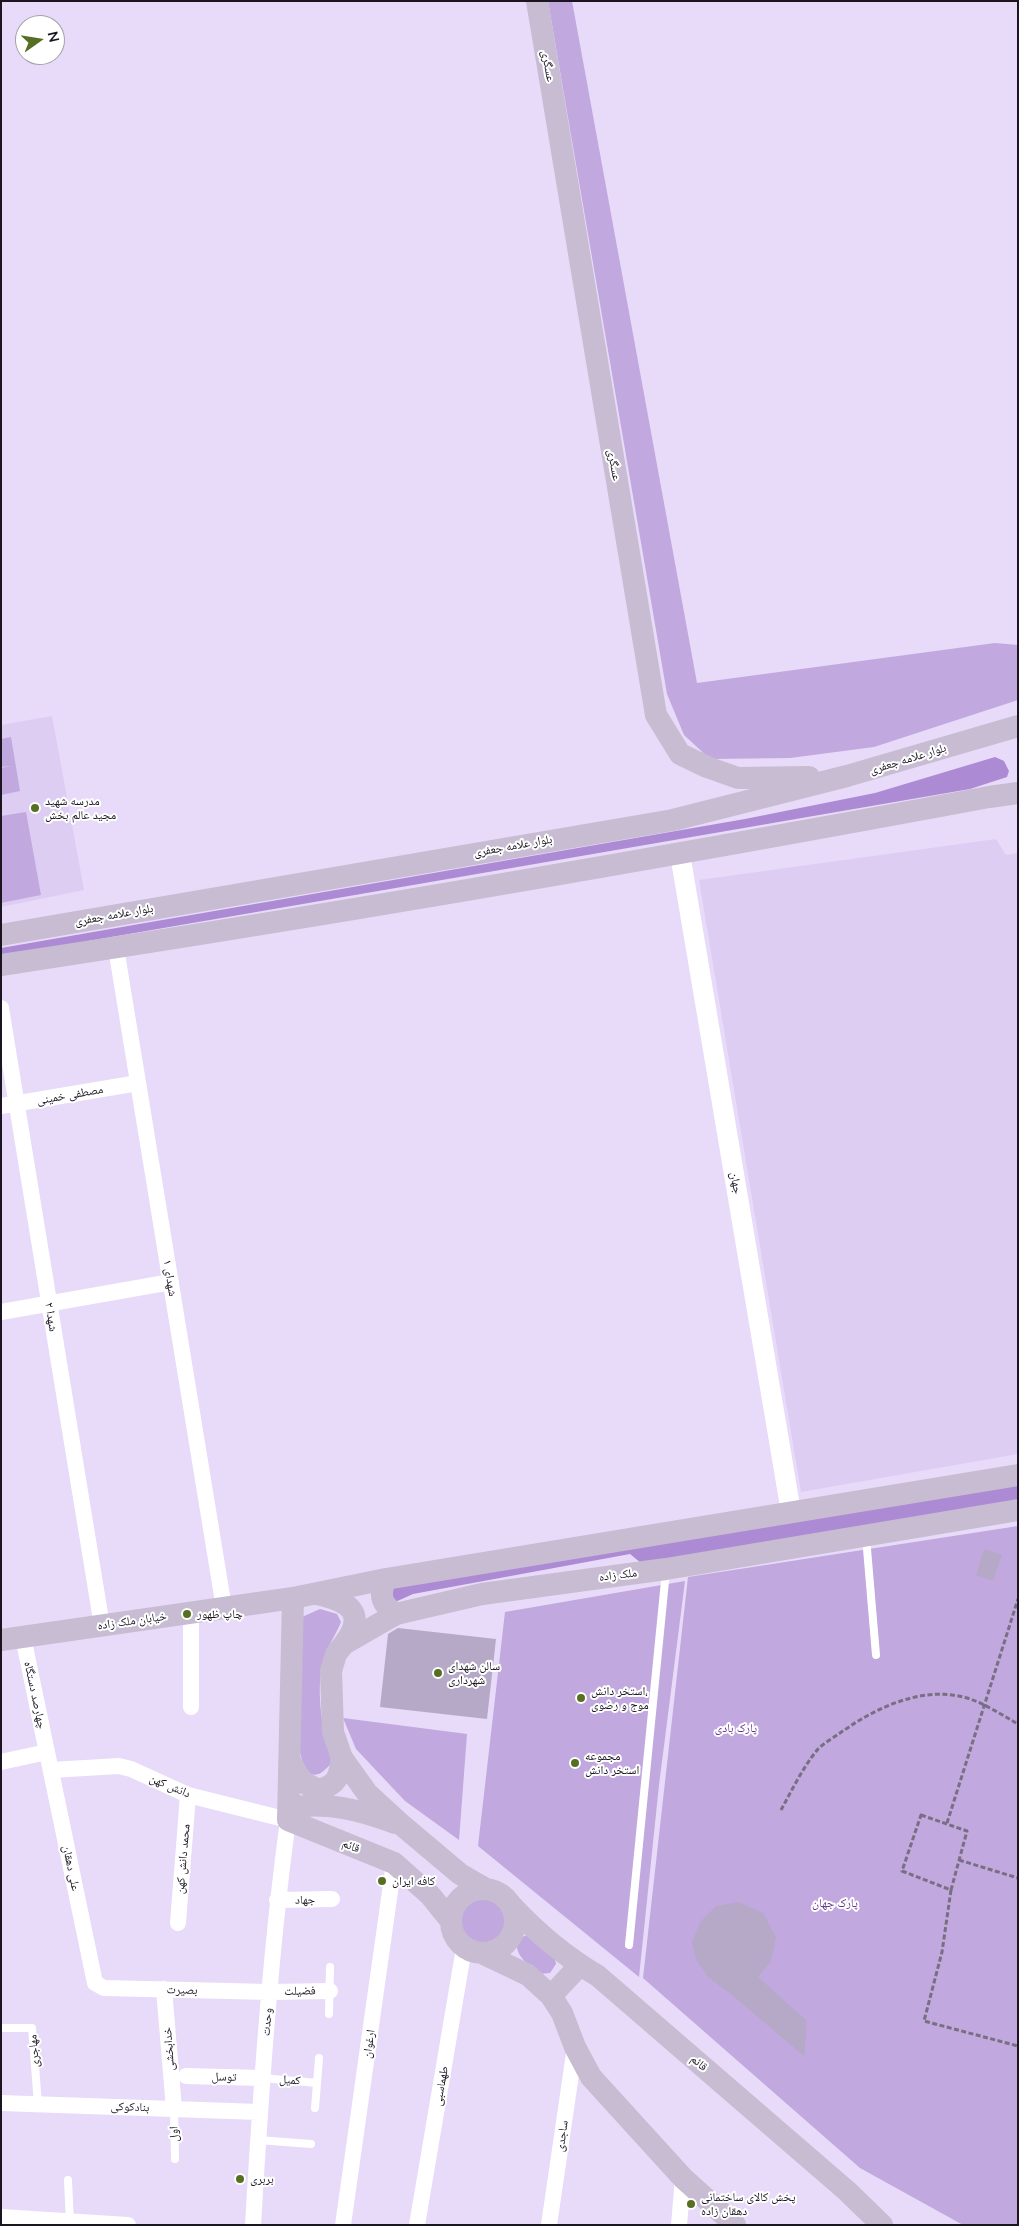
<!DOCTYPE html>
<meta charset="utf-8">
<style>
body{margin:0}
#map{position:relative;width:1019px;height:2226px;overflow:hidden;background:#e8daf9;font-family:Mulish,sans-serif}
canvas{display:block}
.frame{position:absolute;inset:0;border:2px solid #1a1520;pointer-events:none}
.north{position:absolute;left:15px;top:15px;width:50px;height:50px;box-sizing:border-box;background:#fff;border:1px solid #a3a1a6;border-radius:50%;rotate:77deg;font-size:14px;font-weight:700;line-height:20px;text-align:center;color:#1a1520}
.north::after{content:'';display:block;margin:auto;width:18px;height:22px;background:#566f22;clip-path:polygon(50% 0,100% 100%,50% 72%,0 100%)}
</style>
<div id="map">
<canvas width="1019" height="2226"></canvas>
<div class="frame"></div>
<div class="north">N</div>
</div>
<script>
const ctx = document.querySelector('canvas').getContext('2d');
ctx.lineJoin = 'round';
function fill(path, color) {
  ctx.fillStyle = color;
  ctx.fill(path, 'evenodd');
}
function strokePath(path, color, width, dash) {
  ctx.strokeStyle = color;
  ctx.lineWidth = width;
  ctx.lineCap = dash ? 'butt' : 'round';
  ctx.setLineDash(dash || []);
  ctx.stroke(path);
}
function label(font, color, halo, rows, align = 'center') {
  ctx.font = font + ' Mulish,"Noto Naskh Arabic",sans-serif';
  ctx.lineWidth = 4;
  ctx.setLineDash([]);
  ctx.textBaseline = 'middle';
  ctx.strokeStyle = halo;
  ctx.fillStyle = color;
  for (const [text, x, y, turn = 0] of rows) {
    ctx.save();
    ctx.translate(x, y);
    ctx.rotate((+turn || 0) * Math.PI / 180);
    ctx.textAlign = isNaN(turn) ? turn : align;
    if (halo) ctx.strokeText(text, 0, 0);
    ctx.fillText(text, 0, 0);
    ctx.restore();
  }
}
fill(new Path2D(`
 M 52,716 L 84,890 L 1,907 L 1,725 Z
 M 996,839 L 1006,855 L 1018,853 L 1018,1454 L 801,1492 L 699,880 Z`), '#decdf3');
fill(new Path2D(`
 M 548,1 L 572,1 L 697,683 L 995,643 L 1018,645 L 1018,700 L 874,747 L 790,758 L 710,759 L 684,735 L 667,694 Z
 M 11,737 L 20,791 L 1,795 L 1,768 L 12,766 L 1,767 L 1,739 Z
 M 26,812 L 41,895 L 1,903 L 1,816 Z
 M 1018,1526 L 1018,2225 L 963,2225 L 860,2168 L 643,1978 L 688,1577 Z
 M 685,1581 L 659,1785 L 639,1977 L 478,1846 L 505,1612 Z
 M 320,1609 L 337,1614 L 341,1622 C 337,1632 331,1641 327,1650 C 313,1682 322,1730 332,1762 C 312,1788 303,1770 299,1747 C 296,1735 299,1721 299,1709 C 300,1678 301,1647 302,1617 Z
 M 343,1718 L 467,1734 L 459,1840 L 405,1801 L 356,1749 Z
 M454 1922a29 29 0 1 1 58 0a29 29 0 1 1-58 0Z
 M 527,1935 L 554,1955 L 556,1964 L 550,1973 L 539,1974 C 528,1966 503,1944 527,1935 Z`), '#c1a8de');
fill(new Path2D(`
 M 995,757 L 1004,761 L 1009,771 L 1007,777 L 970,789 L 1,956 L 1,948 L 745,819 L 875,793 Z
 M 1018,1483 L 1018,1502 L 641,1563 L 630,1554 L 413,1594 L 393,1603 L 388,1587 Z`), '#ad8ad4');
fill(new Path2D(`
 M 984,1549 L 1002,1555 L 993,1581 L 976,1575 Z
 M 398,1628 L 496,1639 L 487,1719 L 380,1707 L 388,1634 Z
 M 739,1902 L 763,1913 L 776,1937 L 771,1961 L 758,1977 L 807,2021 L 804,2056 L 733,1996 L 707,1976 L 696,1959 L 692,1942 L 701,1921 L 716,1906 Z`), '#b6a9c7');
strokePath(new Path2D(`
 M 781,1810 C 792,1790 803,1767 818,1749 C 824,1743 833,1738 840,1733 C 871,1711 912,1690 952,1695 C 976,1697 998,1713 1018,1724
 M 921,1815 L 967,1831 L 951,1890 L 902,1871 Z
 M 947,1823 L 1018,1599
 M 959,1860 L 1018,1878
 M 951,1890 L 942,1952 L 924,2021 L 1018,2046`), '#786f83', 3, [5, 2.5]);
strokePath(new Path2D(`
 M 866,1537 L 876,1655
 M 629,1945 L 666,1571
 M 329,2014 L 330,1967
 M 1,2028 L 32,2028 L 38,2104
 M 263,2078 L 317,2083
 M 315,2108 L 319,2058
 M 174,2109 L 175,2159
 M 258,2140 L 311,2144
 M 68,2180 L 70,2223`), '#fff', 8);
strokePath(new Path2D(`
 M 116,948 L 224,1608
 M 1,1008 L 102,1626
 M 1,1106 L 138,1083
 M 1,1312 L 171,1282
 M 23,1637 L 95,1983 L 104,1988 L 270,1992 L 330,1991
 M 191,1707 L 191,1613
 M 1,1762 L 47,1752
 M 51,1770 L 119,1766 L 131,1769 L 188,1795 L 288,1820 C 270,1954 261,2090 253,2225
 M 277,1900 L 332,1899
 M 178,1923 L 188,1795
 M 164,1989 L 174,2109
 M 186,2076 L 263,2078
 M 1,2103 L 259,2112
 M 1,2217 L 128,2225
 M 343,2225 L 394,1863
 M 417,2225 L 464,1948
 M 549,2225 L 575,2047
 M 679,2225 L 683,2178`), '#fff', 16);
strokePath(new Path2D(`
 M 680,854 L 791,1512`), '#fff', 20);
strokePath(new Path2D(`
 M 537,1 L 656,715 L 680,754 L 707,767 L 738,778 L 809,777
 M 1,935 L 673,820 L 847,776 L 1018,726
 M 1,965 C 332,915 661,858 989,797 L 1018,793
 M 386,1579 C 378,1596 382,1605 396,1614
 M 317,1594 C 348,1601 368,1612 344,1644
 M 293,1598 L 288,1820 L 394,1863 L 430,1895 L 451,1921
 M 1,1640 L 293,1598 L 386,1579 L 1018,1475
 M 290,1761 L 302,1782 L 319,1790 C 338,1784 339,1777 342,1758
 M 289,1808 C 326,1801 360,1810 395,1823
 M451 1921a32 32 0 1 1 64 0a32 32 0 1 1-64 0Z
 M 486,1889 L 460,1874 L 403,1826 L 367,1793 L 342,1758 L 333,1732 L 331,1671 L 336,1654 L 344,1644 L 396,1614 L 482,1594 L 666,1569 L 1018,1510
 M 512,1906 C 537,1933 566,1957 598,1976 L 847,2191 L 882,2225
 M 484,1954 L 528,1975 L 551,1996 L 562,2013 L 575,2047 L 591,2077 L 683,2178 L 735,2225
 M 551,1996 L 580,1965`), '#c7bcd2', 22);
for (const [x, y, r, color] of [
 [35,808,5,"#566f22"],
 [187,1614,5,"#566f22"],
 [438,1673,5,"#566f22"],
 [581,1698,5,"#566f22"],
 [575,1763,5,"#566f22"],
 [382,1881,5,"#566f22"],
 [240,2179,5,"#566f22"],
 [691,2204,5,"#566f22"]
]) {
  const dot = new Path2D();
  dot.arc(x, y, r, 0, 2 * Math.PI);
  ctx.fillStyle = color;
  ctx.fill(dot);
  strokePath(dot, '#fff', 2);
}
label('12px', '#1a1520', '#fff', [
 ["عسگری",548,66,80],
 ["عسگری",614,465,80],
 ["بلوار علامه جعفری",908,759,-17],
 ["بلوار علامه جعفری",513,846,-10],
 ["بلوار علامه جعفری",114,915,-10],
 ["مصطفی خمینی",70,1095,-10],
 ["جهان",736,1183,80],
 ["شهدای ۱",170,1278,81],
 ["شهدا ۲",51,1317,81],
 ["ملک زاده",618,1575,-7],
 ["خیابان ملک زاده",132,1621,-8],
 ["چهارصد دستگاه",35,1695,78],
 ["دانش کهن",170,1786,23],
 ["قائم",351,1846,22],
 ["محمد دانش کهن",183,1859,-85],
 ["علی دهقان",71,1868,78],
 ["جهاد",305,1900,-1],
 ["بصیرت",182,1990,1],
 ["فضیلت",300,1991,-1],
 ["وحدت",267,2022,-86],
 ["ارغوان",369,2044,-82],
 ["خدابخشی",169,2049,-94],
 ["مهاجری",34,2051,-94],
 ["قائم",699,2063,41],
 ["توسل",224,2077,1],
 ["کمیل",290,2080,5],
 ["طهماسبی",441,2086,-80],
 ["بنادکوکی",130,2107,2],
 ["اول",174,2134,-92],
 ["ساجدی",562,2136,-82]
]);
label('12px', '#1a1520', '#fff', [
 ["مدرسه شهید",45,801],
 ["مجید عالم بخش",45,815],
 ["چاپ ظهور",197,1614],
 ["سالن شهدای",448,1666],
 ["شهرداری",448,1680],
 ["استخر دانش،",591,1691],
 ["موج و رضوی",591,1705],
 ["مجموعه",585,1756],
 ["استخر دانش",585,1770],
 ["کافه ایران",392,1881],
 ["بربری",250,2179],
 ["پخش کالای ساختمانی",701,2197],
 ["دهقان زاده",701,2211]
], 'left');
label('12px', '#62338b', '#fff', [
 ["پارک بادی",736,1728],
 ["پارک جهان",835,1903]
]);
</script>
